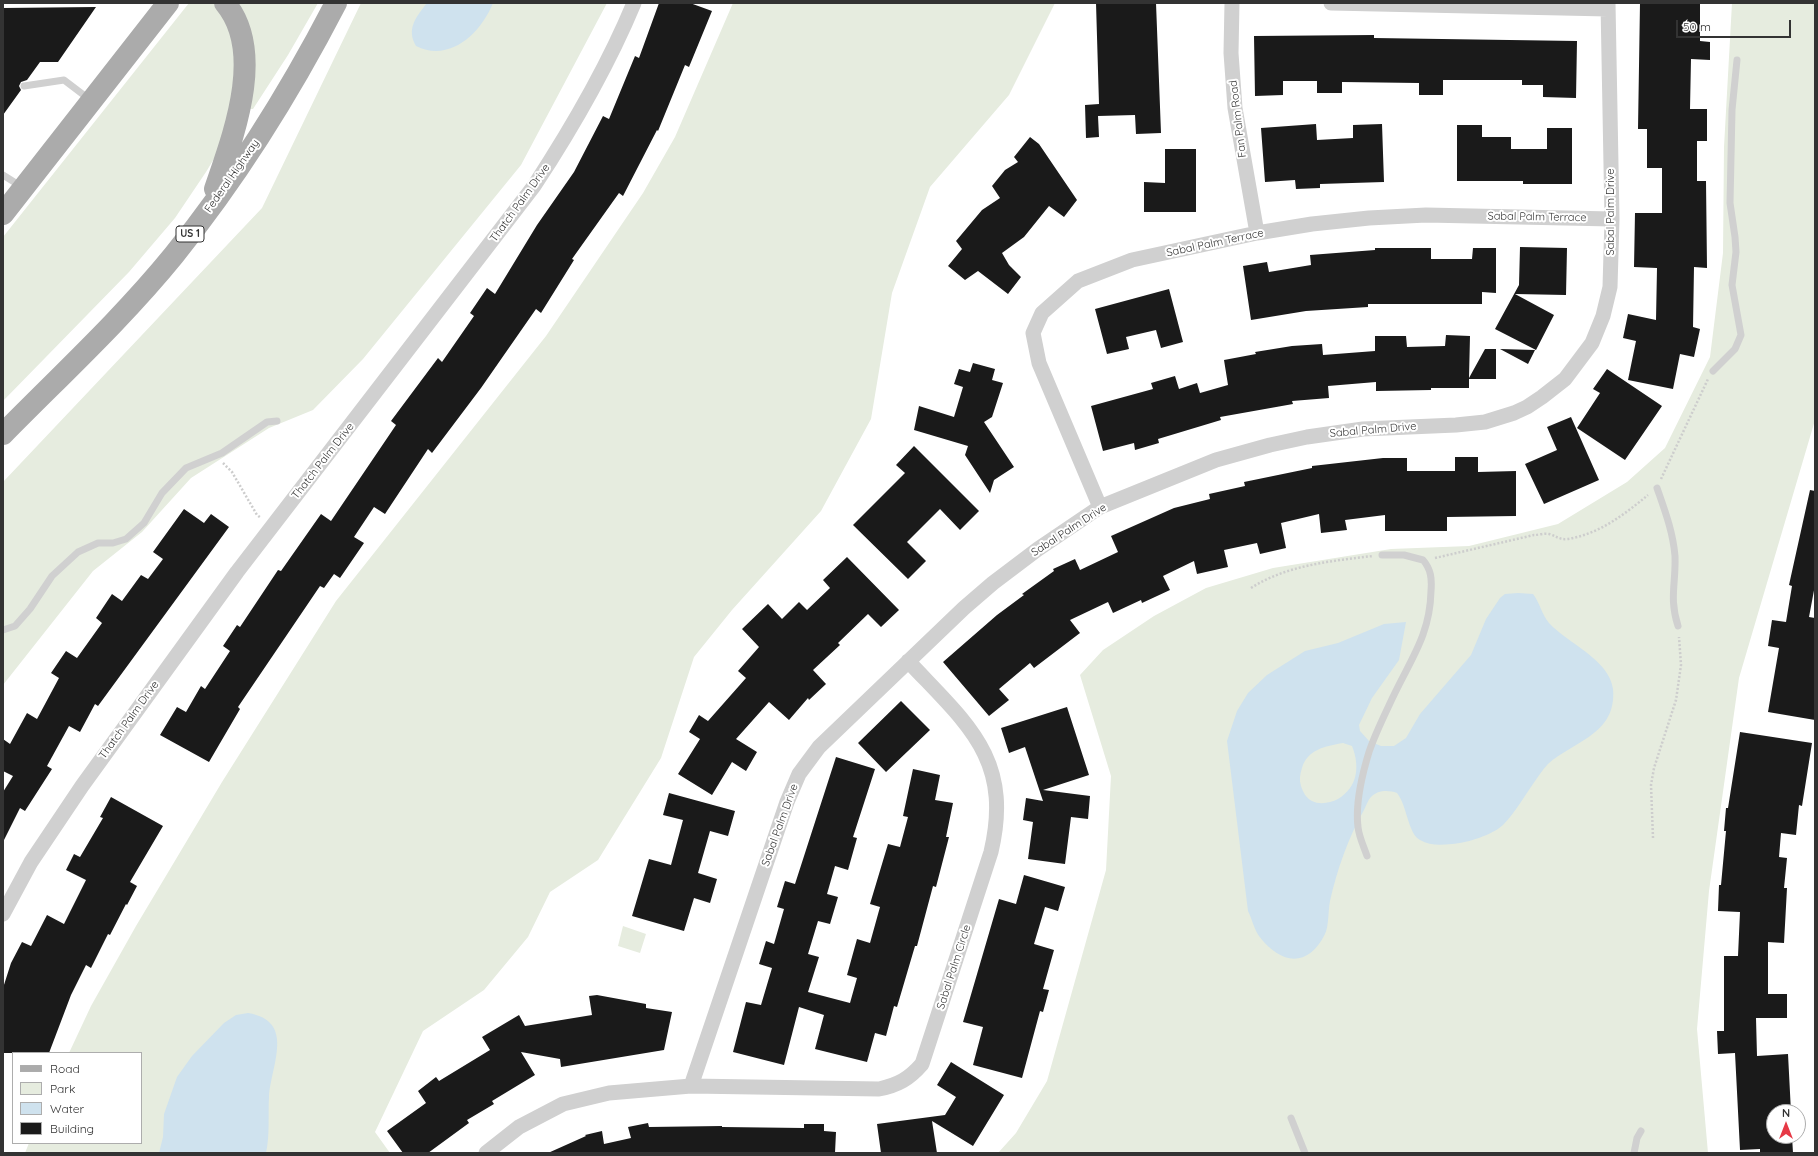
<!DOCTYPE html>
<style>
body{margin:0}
#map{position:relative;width:1818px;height:1156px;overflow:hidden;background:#fff;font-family:Quicksand,sans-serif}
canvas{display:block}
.frame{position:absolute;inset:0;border:4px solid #333;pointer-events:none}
.legend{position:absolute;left:12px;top:1052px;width:130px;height:92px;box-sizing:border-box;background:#fff;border:1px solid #adadad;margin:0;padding:5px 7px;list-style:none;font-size:12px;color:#333}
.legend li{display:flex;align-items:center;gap:8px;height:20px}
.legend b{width:20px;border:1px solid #adadad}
.north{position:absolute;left:1766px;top:1104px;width:40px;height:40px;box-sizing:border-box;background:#fff;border:1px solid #adadad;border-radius:50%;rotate:0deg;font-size:11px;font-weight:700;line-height:16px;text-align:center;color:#333}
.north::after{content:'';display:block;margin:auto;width:14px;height:18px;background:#e63946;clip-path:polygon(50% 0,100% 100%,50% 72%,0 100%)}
.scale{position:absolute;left:1676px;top:20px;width:115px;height:18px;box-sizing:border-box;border:2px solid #333;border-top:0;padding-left:5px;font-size:12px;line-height:14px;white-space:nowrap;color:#333;-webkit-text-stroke:3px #fff;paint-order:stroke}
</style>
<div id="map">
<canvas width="1818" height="1156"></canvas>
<div class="frame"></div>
<ul class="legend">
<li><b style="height:5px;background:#ababab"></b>Road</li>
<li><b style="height:11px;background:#e6ecdf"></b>Park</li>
<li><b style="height:11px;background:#cfe2ee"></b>Water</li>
<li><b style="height:11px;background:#1a1a1a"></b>Building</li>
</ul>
<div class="north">N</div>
<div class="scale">50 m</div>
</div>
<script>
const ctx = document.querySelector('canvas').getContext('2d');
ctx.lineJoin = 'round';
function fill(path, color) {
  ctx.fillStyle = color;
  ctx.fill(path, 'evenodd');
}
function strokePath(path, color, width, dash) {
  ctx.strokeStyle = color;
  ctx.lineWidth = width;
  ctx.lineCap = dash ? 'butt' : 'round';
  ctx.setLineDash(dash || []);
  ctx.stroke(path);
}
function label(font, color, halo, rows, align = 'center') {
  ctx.font = font + ' Quicksand,sans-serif';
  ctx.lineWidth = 4;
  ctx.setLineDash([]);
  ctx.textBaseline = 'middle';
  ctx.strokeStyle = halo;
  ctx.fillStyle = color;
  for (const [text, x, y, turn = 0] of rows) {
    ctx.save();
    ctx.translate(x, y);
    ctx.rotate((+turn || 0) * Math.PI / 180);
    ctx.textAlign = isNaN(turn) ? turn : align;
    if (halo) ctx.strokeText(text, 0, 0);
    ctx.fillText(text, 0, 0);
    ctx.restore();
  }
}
fill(new Path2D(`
 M 189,3 L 215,3 L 231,32 L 238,77 L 221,147 L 206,172 L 175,218 L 129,272 L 3,401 L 3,237 Z
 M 237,3 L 318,3 L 288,55 L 253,109 L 250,109 Z
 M 361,3 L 607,3 L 521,165 L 363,359 L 313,410 L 269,428 L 191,478 L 142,532 L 93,571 L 3,685 L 3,482 L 262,208 Z
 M 733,3 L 1055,3 L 1009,95 L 930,187 L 892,293 L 871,419 L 821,511 L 732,610 L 694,657 L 661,758 L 598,860 L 550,892 L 528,937 L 484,990 L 423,1031 L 375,1132 L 390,1153 L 25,1153 L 29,1143 L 141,1143 L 141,1053 L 69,1053 L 91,1006 L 136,926 L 222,782 L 336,601 L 546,336 L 643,193 L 675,137 Z
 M 1732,3 L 1815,3 L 1815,420 L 1739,678 L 1709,891 L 1697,1029 L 1708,1153 L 998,1153 L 1016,1133 L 1047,1081 L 1106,870 L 1111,776 L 1080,675 L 1103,650 L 1154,616 L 1206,588 L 1273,568 L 1391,549 L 1469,546 L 1558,524 L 1627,482 L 1665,448 L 1710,357 L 1723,253 L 1724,147 Z
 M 623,926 L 646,934 L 640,953 L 618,946 Z`), '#e6ecdf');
fill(new Path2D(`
 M 427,3 L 493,3 C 481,33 450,63 416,46 C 406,29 416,17 427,3 Z
 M 1518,593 L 1533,594 C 1540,603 1542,615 1549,623 C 1567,643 1609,659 1613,689 C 1617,734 1574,741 1548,764 C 1542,770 1538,777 1533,784 C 1524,797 1514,814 1503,825 C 1492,835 1467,843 1452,844 C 1441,845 1430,846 1420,840 C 1408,834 1407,805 1397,793 C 1388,790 1378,790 1371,797 C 1368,800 1366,806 1364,810 C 1348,838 1337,870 1330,901 C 1328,911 1329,925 1325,934 C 1308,968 1281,965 1259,936 C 1254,929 1252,919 1248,911 L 1227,741 L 1237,711 L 1248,693 L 1267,675 L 1305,651 L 1338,643 L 1384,624 L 1406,622 L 1399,660 L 1372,698 L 1359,725 L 1360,731 L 1369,741 L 1381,746 L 1394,746 L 1406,738 L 1420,714 L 1471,655 L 1486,619 L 1500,598 L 1505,594 ZM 1343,743 L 1352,746 C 1360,766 1358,787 1338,799 C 1330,803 1320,805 1312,801 C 1306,798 1303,792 1301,786 C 1299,780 1300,774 1302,768 C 1307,750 1325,746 1343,743 Z
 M 248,1013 C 296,1021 271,1065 269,1097 C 268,1116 270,1135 266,1153 L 159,1153 L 163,1137 L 164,1114 L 177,1077 L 192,1056 L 224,1023 L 236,1015 Z`), '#cfe2ee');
fill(new Path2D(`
 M 659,3 L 690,3 L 712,11 L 689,67 L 685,65 L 658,131 L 657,130 L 623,196 L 619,193 L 572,259 L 574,260 L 541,313 L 536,309 L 481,388 L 432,453 L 428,449 L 385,514 L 374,507 L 354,537 L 364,543 L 340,578 L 334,574 L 324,588 L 320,586 L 238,707 L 240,709 L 209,762 L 160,735 L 177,707 L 186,712 L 201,686 L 205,689 L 230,651 L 223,646 L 237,625 L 240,627 L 278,570 L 281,571 L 321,514 L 331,521 L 396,425 L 391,421 L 438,358 L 442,362 L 474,316 L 470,313 L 487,288 L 495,294 L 537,225 L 574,172 L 603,116 L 609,119 L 635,56 L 639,58 Z
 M 1096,3 L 1156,3 L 1161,133 L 1136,134 L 1135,115 L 1098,116 L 1099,137 L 1086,138 L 1085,105 L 1099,104 Z
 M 1640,3 L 1700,3 L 1700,41 L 1710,42 L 1710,60 L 1691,59 L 1690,109 L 1707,109 L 1707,141 L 1697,141 L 1697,181 L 1706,181 L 1707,268 L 1694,267 L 1693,327 L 1700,329 L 1694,357 L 1680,354 L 1673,389 L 1628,380 L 1636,341 L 1623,338 L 1628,314 L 1656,320 L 1657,268 L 1634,267 L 1635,213 L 1662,213 L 1662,168 L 1647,168 L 1647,129 L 1638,129 Z
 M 96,7 L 58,62 L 40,62 L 27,80 L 21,82 L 19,86 L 21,90 L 3,115 L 3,8 Z
 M 1374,35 L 1374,38 L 1577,41 L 1576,98 L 1543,97 L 1543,85 L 1522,85 L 1522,80 L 1443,80 L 1443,95 L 1419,95 L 1419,83 L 1342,82 L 1342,93 L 1317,93 L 1317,81 L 1283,81 L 1283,95 L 1255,96 L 1254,36 Z
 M 1316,124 L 1317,140 L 1353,138 L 1353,125 L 1382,124 L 1384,182 L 1320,184 L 1320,188 L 1296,189 L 1295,180 L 1265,182 L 1261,128 Z
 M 1457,125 L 1482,125 L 1482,137 L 1511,137 L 1511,149 L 1547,149 L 1547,128 L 1572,128 L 1572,184 L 1523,184 L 1523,181 L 1457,181 Z
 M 1030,137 L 1039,144 L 1077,200 L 1064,217 L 1049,206 L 1024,237 L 1002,253 L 1009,265 L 1021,277 L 1008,294 L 978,271 L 965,280 L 948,266 L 962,249 L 956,241 L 982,210 L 1000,198 L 992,186 L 1005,170 L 1018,162 L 1014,157 Z
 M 1165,149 L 1196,149 L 1196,212 L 1144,212 L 1144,182 L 1165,183 Z
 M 1520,247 L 1567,248 L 1566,295 L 1515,294 L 1554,315 L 1536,350 L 1495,329 L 1519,285 Z
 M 1375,248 L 1431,248 L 1431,259 L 1472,259 L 1473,248 L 1496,248 L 1496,293 L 1482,292 L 1482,304 L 1368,304 L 1368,307 L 1306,311 L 1251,320 L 1243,266 L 1267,262 L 1269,272 L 1311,265 L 1310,255 L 1375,250 Z
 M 1169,289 L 1183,342 L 1161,348 L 1156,330 L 1126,337 L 1129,349 L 1107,354 L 1095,309 Z
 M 1446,335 L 1470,336 L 1469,378 L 1485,349 L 1496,349 L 1496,379 L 1469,379 L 1469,388 L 1431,388 L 1431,390 L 1376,391 L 1376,382 L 1328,386 L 1329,398 L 1292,401 L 1293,404 L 1220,417 L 1221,420 L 1158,439 L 1159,443 L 1135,450 L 1134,443 L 1103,451 L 1091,406 L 1153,389 L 1151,383 L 1175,376 L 1179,389 L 1197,383 L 1200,393 L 1228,385 L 1224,360 L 1256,354 L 1255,352 L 1292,346 L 1322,344 L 1323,355 L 1375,351 L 1375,336 L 1406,336 L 1407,347 L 1445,346 Z
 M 1500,349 L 1535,350 L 1528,364 Z
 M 973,363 L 995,369 L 992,380 L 1003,383 L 992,417 L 984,422 L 1014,467 L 994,480 L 990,493 L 965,455 L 968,446 L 914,430 L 919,406 L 954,417 L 963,387 L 954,384 L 959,369 L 970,372 Z
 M 1607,369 L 1662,406 L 1625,460 L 1577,428 L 1600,393 L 1593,389 Z
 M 1571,417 L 1599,480 L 1544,504 L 1525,464 L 1557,450 L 1547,427 Z
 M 914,446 L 979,511 L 960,530 L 940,509 L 907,542 L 926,561 L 908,579 L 853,525 L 905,473 L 896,465 Z
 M 1455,457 L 1478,457 L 1478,472 L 1516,471 L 1516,516 L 1447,517 L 1447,531 L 1385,531 L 1385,515 L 1345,520 L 1347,530 L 1321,533 L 1319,514 L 1281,523 L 1286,548 L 1260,554 L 1257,543 L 1224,550 L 1228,567 L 1197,574 L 1194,561 L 1163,576 L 1170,590 L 1142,603 L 1141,600 L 1113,613 L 1108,602 L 1070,620 L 1080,633 L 1034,668 L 1030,663 L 999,689 L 1009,700 L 989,716 L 943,662 L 997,615 L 1024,595 L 1022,594 L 1054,571 L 1053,569 L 1075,559 L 1080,570 L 1118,552 L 1111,536 L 1174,508 L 1210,499 L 1209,494 L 1245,486 L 1244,482 L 1312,468 L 1312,466 L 1383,458 L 1407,458 L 1407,471 L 1455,471 Z
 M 1810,490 L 1815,491 L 1815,585 L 1809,617 L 1815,618 L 1815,720 L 1768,712 L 1779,648 L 1768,646 L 1772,620 L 1786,622 L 1792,586 L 1789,585 Z
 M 184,509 L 204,523 L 211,514 L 229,527 L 98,706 L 95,704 L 80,732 L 69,726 L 47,766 L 52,769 L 25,811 L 20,808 L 3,842 L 3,792 L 13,776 L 3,771 L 3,739 L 10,744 L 27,713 L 37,719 L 59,678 L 51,673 L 66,651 L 77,658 L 102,623 L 96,618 L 112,594 L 122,601 L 141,575 L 148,579 L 163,559 L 153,552 Z
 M 847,557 L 899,610 L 881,627 L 868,614 L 838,643 L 840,645 L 813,670 L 826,684 L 809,700 L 808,698 L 789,720 L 769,702 L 736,739 L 757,752 L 746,771 L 732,762 L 712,795 L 678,774 L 700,739 L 689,732 L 699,715 L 708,721 L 746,678 L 738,671 L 759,647 L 742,629 L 768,604 L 782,619 L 799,602 L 807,610 L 830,588 L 823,580 Z
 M 901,701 L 930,730 L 886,772 L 858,743 Z
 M 1067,707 L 1089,775 L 1043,790 L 1090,796 L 1088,819 L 1071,817 L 1065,864 L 1028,859 L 1033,822 L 1023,820 L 1026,798 L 1043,801 L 1025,747 L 1009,753 L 1001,728 Z
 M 1740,732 L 1812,743 L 1802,806 L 1799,805 L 1796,835 L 1781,833 L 1779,857 L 1787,858 L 1784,888 L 1787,888 L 1784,943 L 1768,942 L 1768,994 L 1787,994 L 1787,1018 L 1756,1018 L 1757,1056 L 1788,1054 L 1791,1112 L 1774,1112 L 1774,1136 L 1792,1136 L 1793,1153 L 1760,1153 L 1760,1149 L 1740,1150 L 1735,1053 L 1718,1054 L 1717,1031 L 1724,1031 L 1724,956 L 1738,956 L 1740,912 L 1718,911 L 1719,885 L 1721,885 L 1726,831 L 1724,831 L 1726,808 L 1728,808 Z
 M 836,757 L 875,769 L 853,837 L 857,838 L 848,870 L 835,866 L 827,894 L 838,897 L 830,924 L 818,921 L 808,954 L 819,957 L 808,992 L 850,1003 L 857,978 L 847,975 L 857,939 L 870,943 L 880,907 L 870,904 L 888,844 L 900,847 L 908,817 L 903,816 L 913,769 L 940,775 L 935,800 L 953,803 L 946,837 L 949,837 L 936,887 L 933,886 L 917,946 L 915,946 L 897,1007 L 894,1006 L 886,1036 L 875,1033 L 867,1062 L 815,1049 L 824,1015 L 799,1007 L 784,1065 L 733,1052 L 746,1002 L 761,1005 L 772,968 L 759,964 L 766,941 L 774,944 L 784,909 L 777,907 L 785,881 L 795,884 Z
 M 669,793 L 735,811 L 728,836 L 710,831 L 698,873 L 717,879 L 710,903 L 694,898 L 684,931 L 632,916 L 649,859 L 671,865 L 683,820 L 663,815 Z
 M 111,797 L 163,826 L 130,882 L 137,886 L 127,905 L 126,904 L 110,935 L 108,934 L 91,968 L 86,965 L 71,995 L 49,1053 L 3,1053 L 3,988 L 11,963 L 22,942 L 31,946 L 47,915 L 64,924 L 86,880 L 66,870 L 74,854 L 80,857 L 103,818 L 100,817 Z
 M 1024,875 L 1065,887 L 1058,911 L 1045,907 L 1034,944 L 1054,950 L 1043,989 L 1049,990 L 1043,1012 L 1040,1011 L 1022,1078 L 973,1065 L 983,1027 L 963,1022 L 999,899 L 1016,904 Z
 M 597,995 L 646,1004 L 646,1008 L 672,1012 L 664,1050 L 561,1067 L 560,1059 L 521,1052 L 535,1075 L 492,1101 L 494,1104 L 467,1120 L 469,1123 L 428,1153 L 403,1153 L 387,1131 L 426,1103 L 418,1091 L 436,1077 L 439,1081 L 490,1050 L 482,1037 L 519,1015 L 525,1026 L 592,1015 L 589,996 Z
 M 951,1062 L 1004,1095 L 973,1146 L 932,1121 L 937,1153 L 881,1153 L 877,1124 L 945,1115 L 956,1097 L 937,1085 Z
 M 648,1123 L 649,1127 L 722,1126 L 722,1127 L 804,1128 L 804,1124 L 824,1124 L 824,1131 L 836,1132 L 835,1153 L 548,1153 L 586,1136 L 585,1135 L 602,1131 L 604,1144 L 631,1138 L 628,1127 Z`), '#1a1a1a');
strokePath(new Path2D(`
 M 223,463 L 232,472 L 257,515 L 261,518
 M 1661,479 L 1708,379
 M 1435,558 L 1534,535 C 1538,535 1545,533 1549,534 C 1556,536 1560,540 1567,539 C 1598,535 1625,514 1648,495
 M 1251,588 C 1287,565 1331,561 1373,556
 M 1653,838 L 1651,785 L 1654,768 L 1676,700 L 1681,665 L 1679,637`), '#cdcdcd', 2.5, [2, 2]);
strokePath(new Path2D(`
 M 24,86 L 64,80 L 89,99
 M 3,175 L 22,187
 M 1713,371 L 1735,349 L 1741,335 L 1732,285 L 1736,252 L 1735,237 L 1730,203 L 1732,110 L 1737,60
 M 1657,488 C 1665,511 1673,532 1675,556 C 1676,584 1669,598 1678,626
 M 3,630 L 15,626 L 30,609 L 52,576 L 78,552 L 98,543 L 113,543 L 126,539 L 144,523 L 162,493 L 186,468 L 222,453 L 267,422 L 277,421
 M 1367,856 C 1364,847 1359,837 1358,827 C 1355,803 1362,775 1369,752 C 1375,734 1384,716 1392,699 C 1410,660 1430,636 1431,591 C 1432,579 1431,569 1423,560 L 1404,555 L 1382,555
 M 1291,1118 L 1305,1153
 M 1634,1153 L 1637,1138 L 1641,1131`), '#d0d0d0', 7);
strokePath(new Path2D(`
 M 1232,3 L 1231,53 L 1235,108 L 1257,233
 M 1331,3 L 1608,9
 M 1100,507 L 1039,363 L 1033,333 L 1042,313 L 1078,281 L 1132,260 L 1257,233 L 1312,224 L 1369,218 L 1426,215 L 1612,219
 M 3,914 L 31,862 L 82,786 L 237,572 L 534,186 C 572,128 607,68 634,3
 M 691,1086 L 787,802 L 799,774 L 819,747 L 964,608 L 993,583 L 1038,549 L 1100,507 L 1216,460 L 1270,445 L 1307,437 L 1363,429 L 1456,425 L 1485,422 L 1514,413 L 1527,407 L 1542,397 L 1565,379 L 1592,343 L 1603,316 L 1610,287 L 1612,219 L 1608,3
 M 486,1153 L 519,1127 L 563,1104 L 609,1093 L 691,1086 L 879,1089 C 898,1085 909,1079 922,1064 L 991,852 C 1013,758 967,724 908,661`), '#d0d0d0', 15);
strokePath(new Path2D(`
 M 215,189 C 233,136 266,52 225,3
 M 3,214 L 168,3
 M 3,434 C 60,376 122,319 174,255 C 237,177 290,92 336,3`), '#ababab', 22);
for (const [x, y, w] of [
 [190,234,28]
]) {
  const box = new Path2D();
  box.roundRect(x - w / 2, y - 8, w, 16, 3);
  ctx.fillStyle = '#fff';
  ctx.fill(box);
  strokePath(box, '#333', 1);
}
label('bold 10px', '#333', null, [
 ["US 1",190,234]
]);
label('11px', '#333', '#fff', [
 ["Fan Palm Road",1238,119,-97],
 ["Federal Highway",232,176,-55],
 ["Thatch Palm Drive",520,203,-54],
 ["Sabal Palm Drive",1611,212,-90],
 ["Sabal Palm Terrace",1537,217,1],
 ["Sabal Palm Terrace",1215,243,-12],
 ["Sabal Palm Drive",1373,430,-5],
 ["Thatch Palm Drive",323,461,-52],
 ["Sabal Palm Drive",1069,530,-33],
 ["Thatch Palm Drive",129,720,-54],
 ["Sabal Palm Drive",780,825,-70],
 ["Sabal Palm Circle",954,967,-72]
]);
</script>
